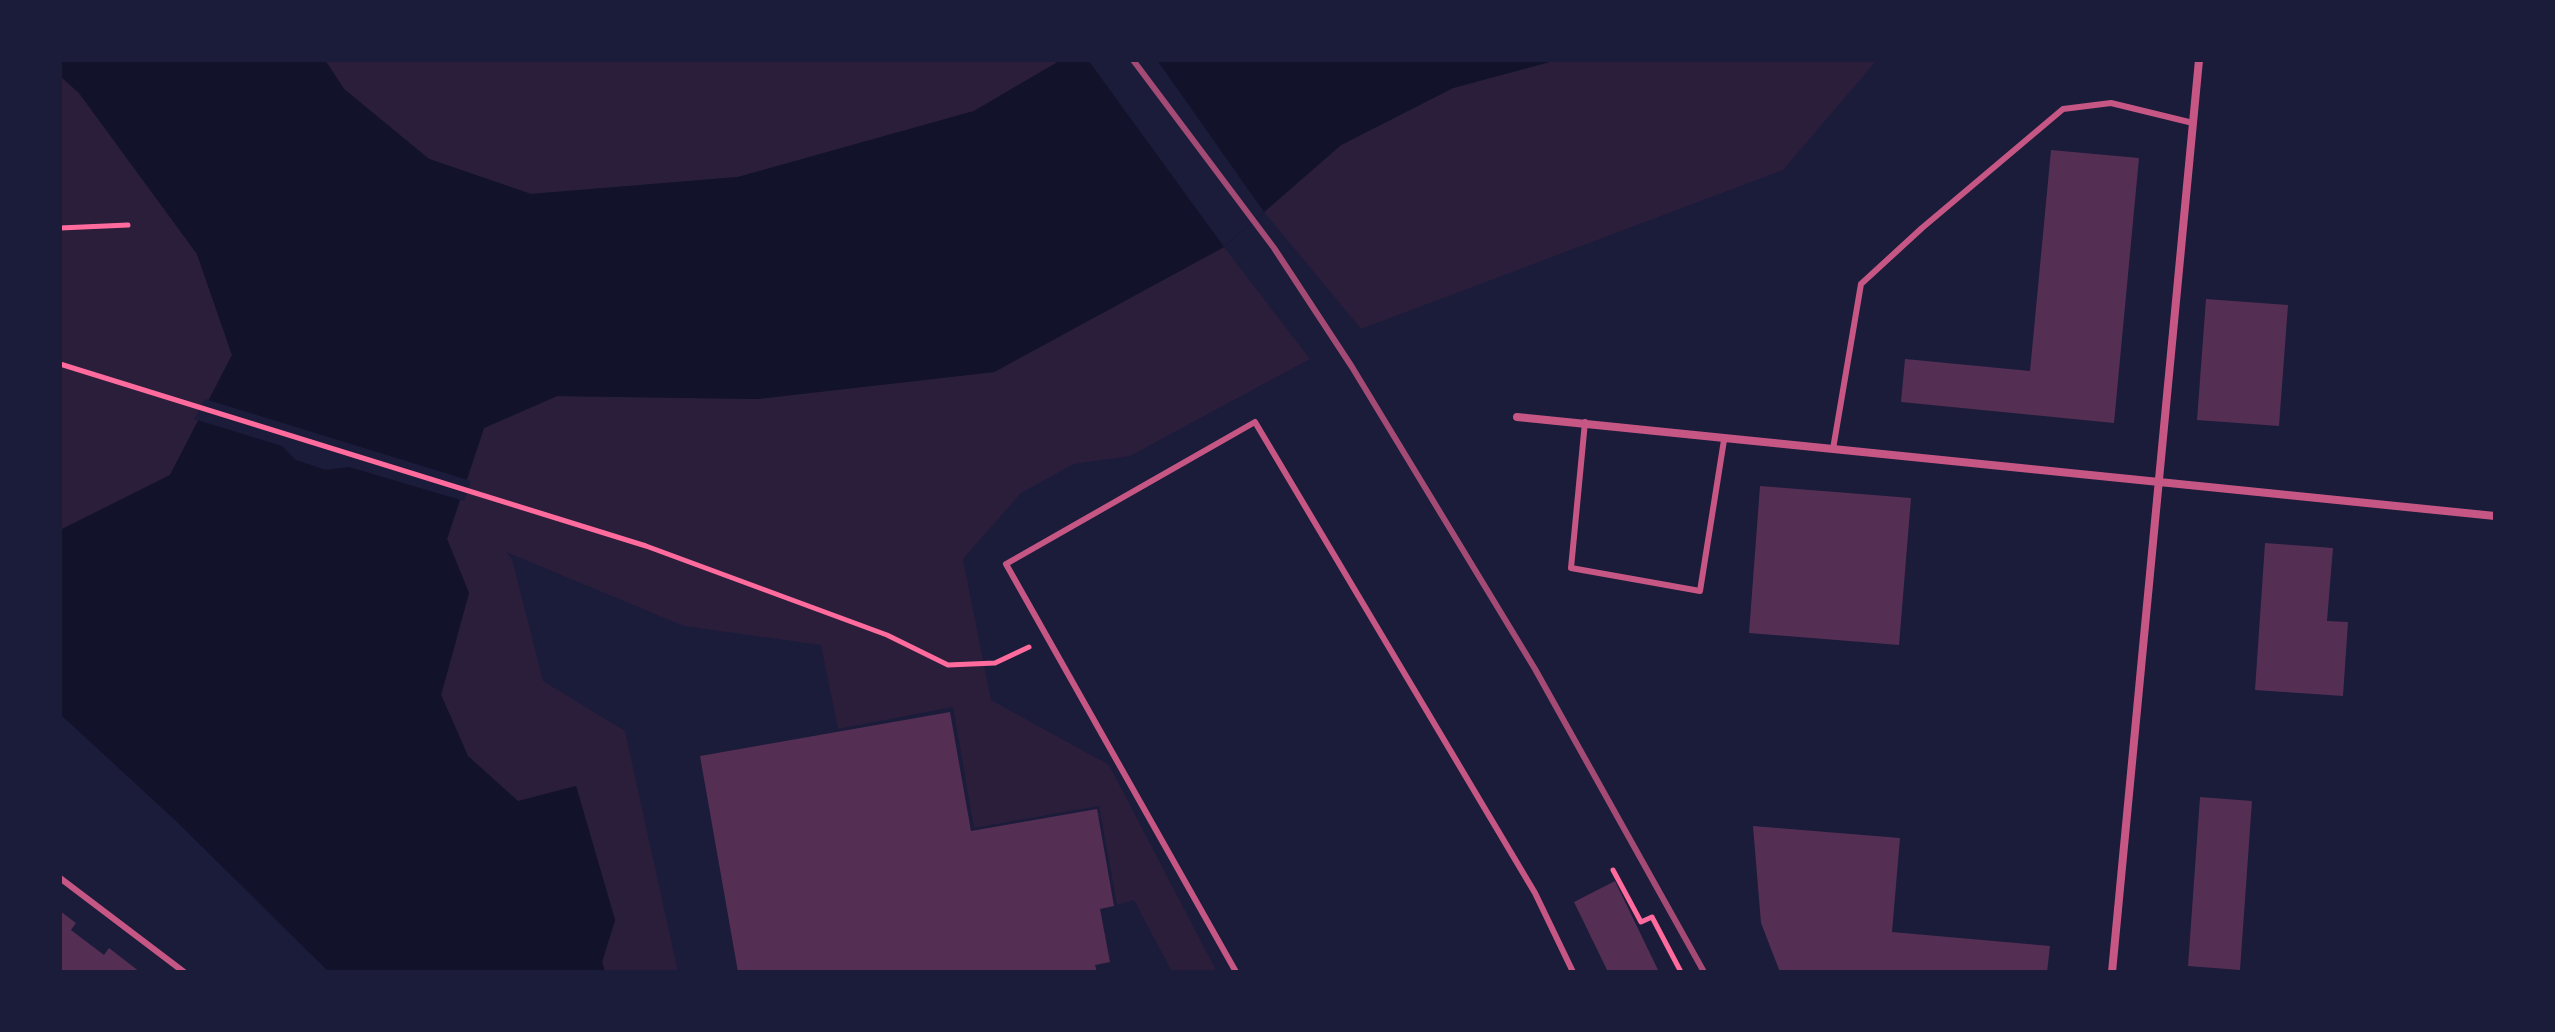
<!DOCTYPE html>
<style>
body{margin:0}
#map{position:relative;width:2555px;height:1032px;overflow:hidden;background:#1b1b3a;font-family:Jost,sans-serif}
canvas{display:block}
.frame{position:absolute;inset:0;border:62px solid #1b1b3a;pointer-events:none}
</style>
<div id="map">
<canvas width="2555" height="1032"></canvas>
<div class="frame"></div>
</div>
<script>
const ctx = document.querySelector('canvas').getContext('2d');
ctx.lineJoin = 'round';
function fill(path, color) {
  ctx.fillStyle = color;
  ctx.fill(path, 'evenodd');
}
function strokePath(path, color, width, dash) {
  ctx.strokeStyle = color;
  ctx.lineWidth = width;
  ctx.lineCap = dash ? 'butt' : 'round';
  ctx.setLineDash(dash || []);
  ctx.stroke(path);
}
fill(new Path2D(`
 M 325,60 L 1061,60 L 974,111 L 738,177 L 531,194 L 429,159 L 344,89 Z
 M 1557,60 L 1877,60 L 1783,170 L 1361,329 L 1264,212 L 1341,145 L 1453,88 Z
 M 60,76 L 79,93 L 197,254 L 232,355 L 170,475 L 60,530 Z
 M 1224,247 L 1310,359 L 1130,456 L 1074,464 L 1021,493 L 963,559 L 991,700 L 1109,765 L 1217,972 L 1172,972 L 1134,900 L 1117,905 L 1099,806 L 974,828 L 953,707 L 838,729 L 821,645 L 684,626 L 506,552 L 512,559 L 543,681 L 625,731 L 678,972 L 605,972 L 602,962 L 615,920 L 576,786 L 518,802 L 468,756 L 441,695 L 469,593 L 447,539 L 484,428 L 557,396 L 757,399 L 994,372 Z`), '#2a1e3b');
fill(new Path2D(`
 M 60,60 L 325,60 L 344,89 L 429,159 L 531,194 L 738,177 L 974,111 L 1061,60 L 1557,60 L 1453,88 L 1341,145 L 1224,247 L 994,372 L 757,399 L 557,396 L 484,428 L 447,539 L 469,593 L 441,695 L 468,756 L 518,801 L 576,786 L 615,920 L 602,962 L 605,972 L 329,972 L 176,821 L 60,714 L 60,530 L 170,475 L 232,355 L 197,254 L 79,93 L 60,76 Z`), '#12122b');
fill(new Path2D(`
 M 1088,60 L 1157,60 L 1264,212 L 1224,247 Z
 M 205,399 L 471,481 L 464,501 L 349,467 L 326,470 L 296,460 L 282,446 L 194,419 Z`), '#1b1b3a');
fill(new Path2D(`
 M 2051,150 L 2139,158 L 2114,423 L 1901,402 L 1905,359 L 2030,371 Z
 M 2206,299 L 2288,305 L 2279,426 L 2197,420 Z
 M 1760,486 L 1911,498 L 1899,645 L 1749,633 Z
 M 2265,543 L 2333,548 L 2327,621 L 2348,622 L 2343,696 L 2255,690 Z
 M 950,712 L 971,831 L 1097,809 L 1114,906 L 1100,909 L 1110,962 L 1095,965 L 1097,972 L 738,972 L 700,756 Z
 M 2200,797 L 2252,801 L 2240,970 L 2188,966 Z
 M 1753,826 L 1900,838 L 1892,932 L 2050,946 L 2047,972 L 1780,972 L 1761,923 Z
 M 1615,881 L 1659,972 L 1608,972 L 1574,902 Z
 M 60,911 L 76,923 L 71,930 L 104,955 L 109,948 L 140,972 L 60,972 Z`), '#542f53');
strokePath(new Path2D(`
 M 60,228 L 128,225
 M 60,364 L 646,546 L 887,635 L 948,665 L 995,663 L 1029,647
 M 1613,870 L 1641,922 L 1652,917 L 1681,972`), '#ff6b9d', 5);
strokePath(new Path2D(`
 M 1585,422 L 1571,568 L 1700,591 L 1724,440
 M 1833,449 L 1861,284 L 1922,228 L 2063,109 L 2111,103 L 2193,123
 M 60,878 L 184,972
 M 1236,972 L 1006,564 L 1255,422 L 1535,893 L 1573,972`), '#c65784', 6);
strokePath(new Path2D(`
 M 1517,417 L 2495,516
 M 2112,972 L 2199,60`), '#c65784', 8);
strokePath(new Path2D(`
 M 1133,60 L 1274,248 L 1352,367 L 1535,669 L 1704,972`), '#a44b75', 6);
</script>
